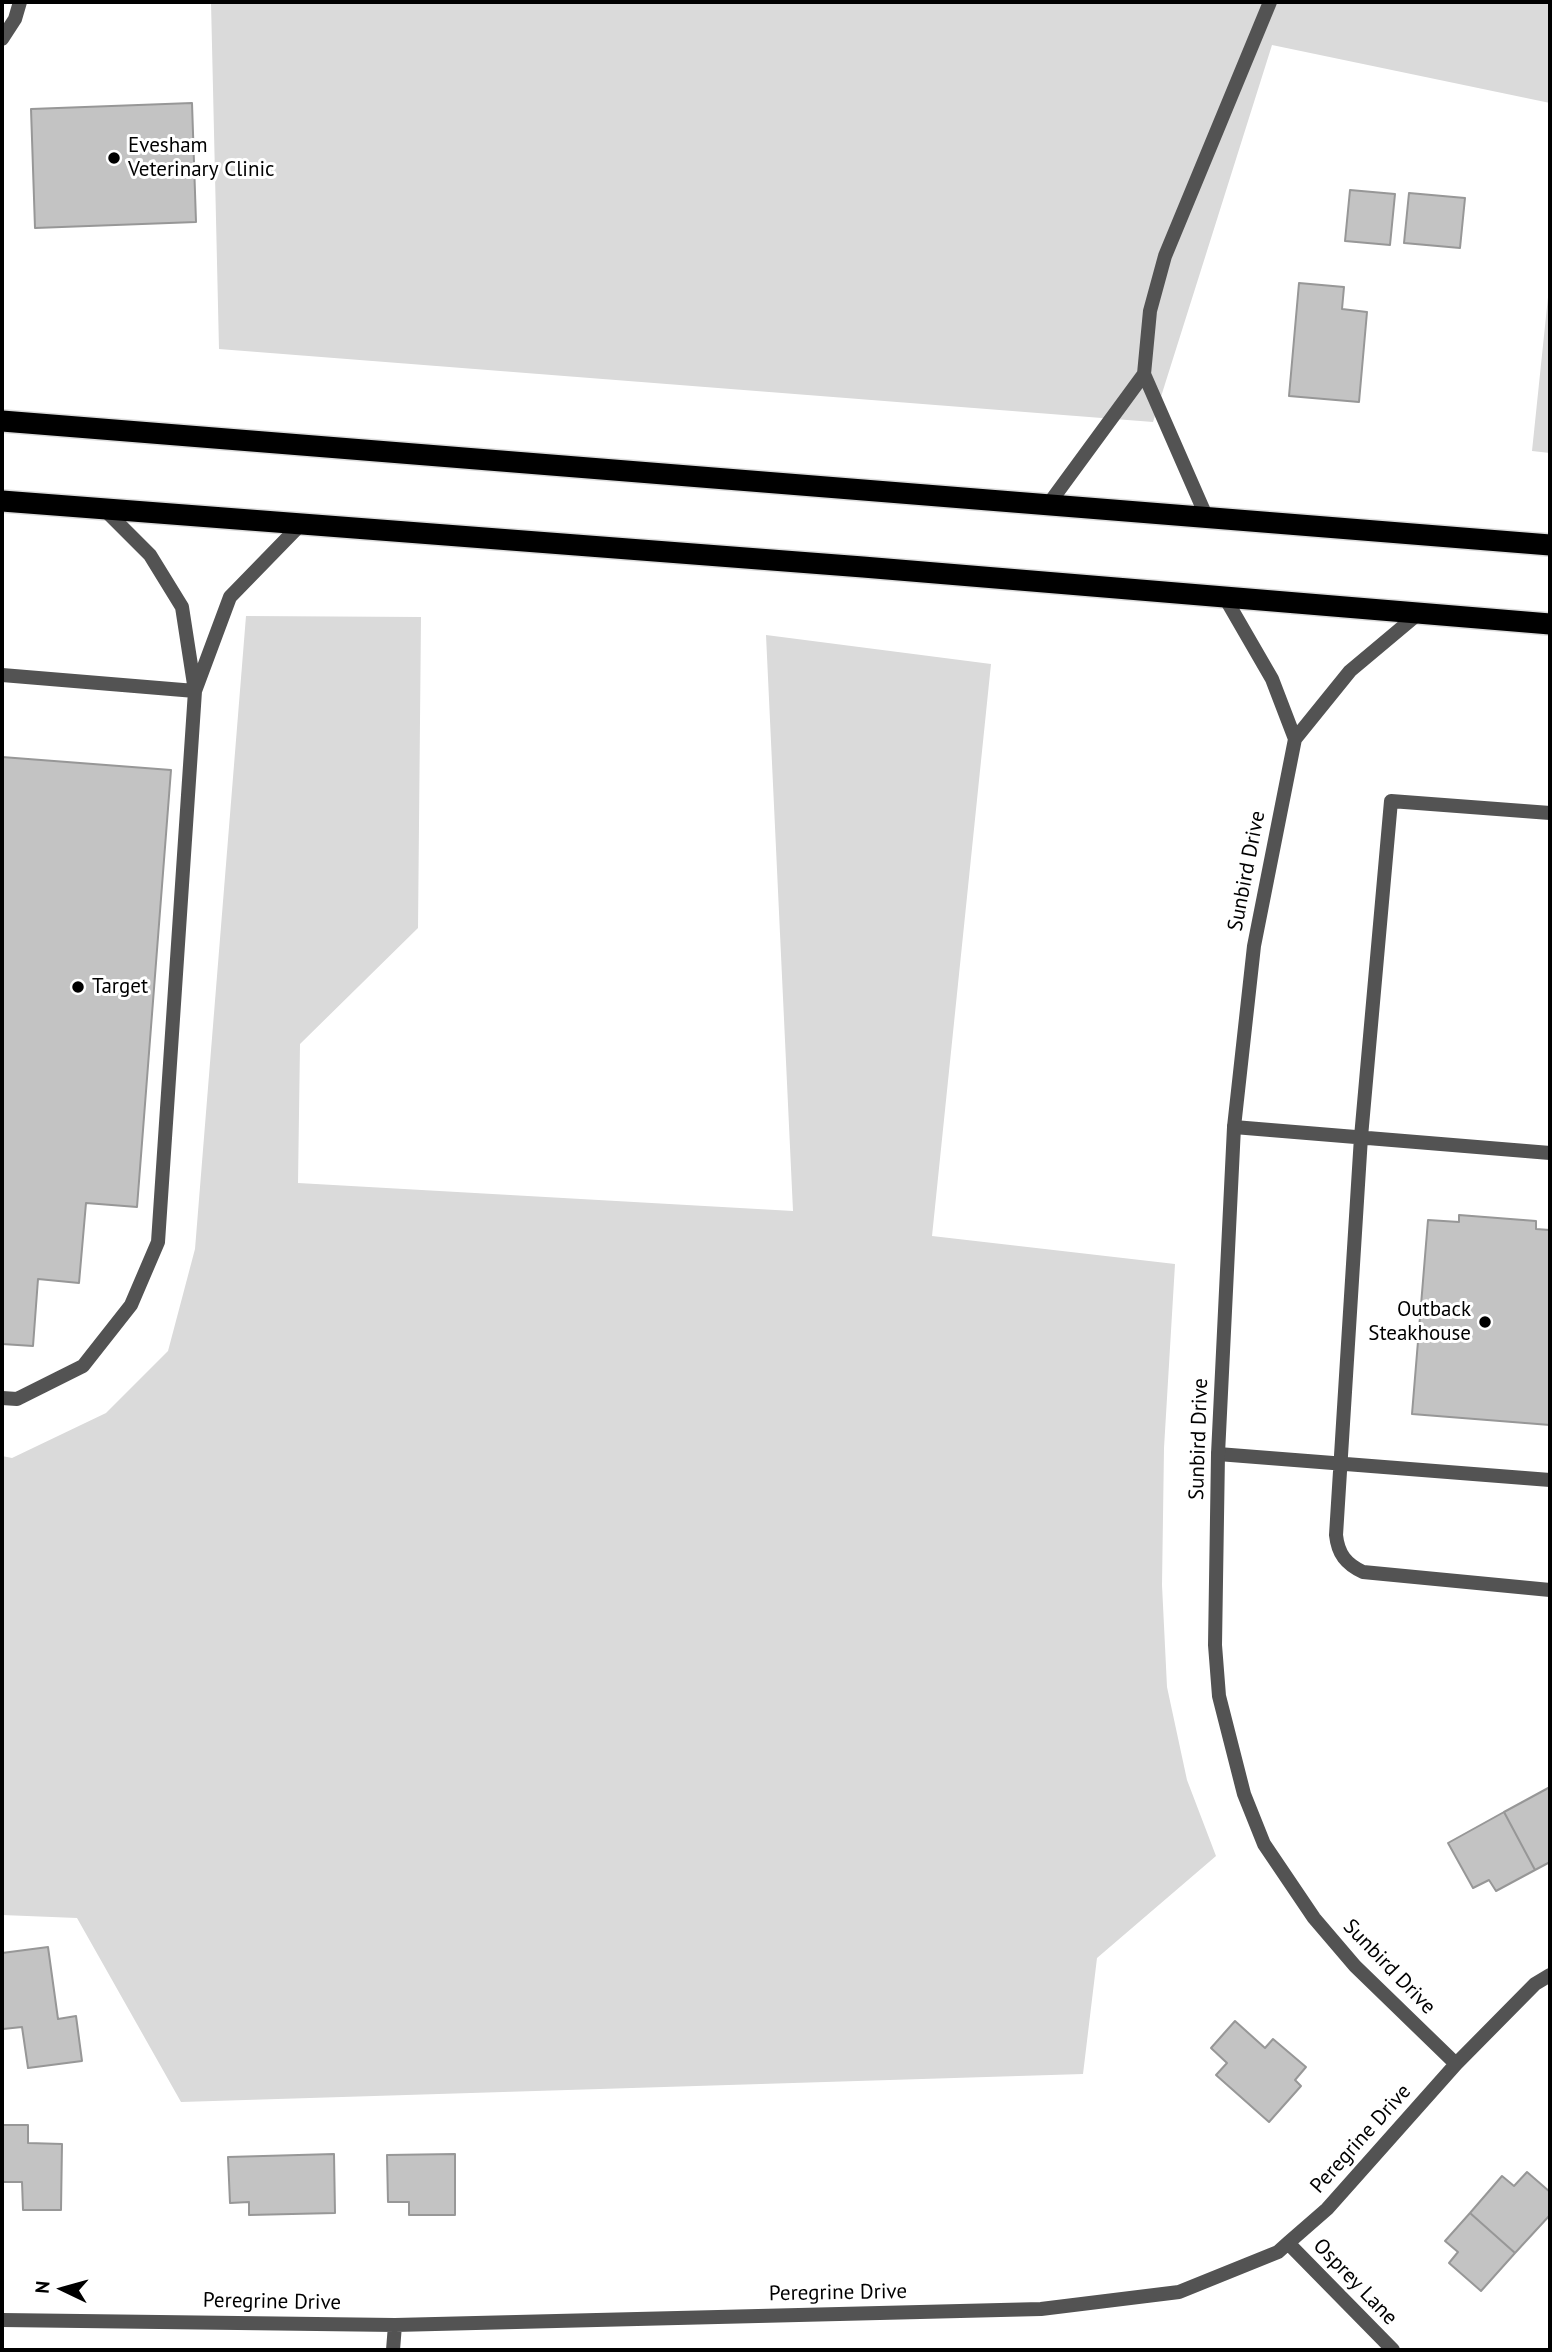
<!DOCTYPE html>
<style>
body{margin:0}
#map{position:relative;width:1552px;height:2352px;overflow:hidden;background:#fff;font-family:"PT Sans",sans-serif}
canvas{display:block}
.frame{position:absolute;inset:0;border:4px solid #000;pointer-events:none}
.north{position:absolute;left:28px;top:2254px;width:70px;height:70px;-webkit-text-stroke:5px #fff;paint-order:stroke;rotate:275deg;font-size:19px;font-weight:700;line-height:28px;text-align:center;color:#000}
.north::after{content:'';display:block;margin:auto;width:24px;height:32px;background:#000;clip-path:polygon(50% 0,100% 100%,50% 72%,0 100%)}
</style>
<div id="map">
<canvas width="1552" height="2352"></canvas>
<div class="frame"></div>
<div class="north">N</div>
</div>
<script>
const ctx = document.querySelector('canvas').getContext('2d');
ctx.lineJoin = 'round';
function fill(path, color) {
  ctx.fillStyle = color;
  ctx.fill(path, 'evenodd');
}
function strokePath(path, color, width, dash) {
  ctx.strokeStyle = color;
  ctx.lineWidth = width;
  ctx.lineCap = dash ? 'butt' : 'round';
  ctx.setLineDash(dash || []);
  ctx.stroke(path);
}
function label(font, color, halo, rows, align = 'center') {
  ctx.font = font + ' "PT Sans",sans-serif';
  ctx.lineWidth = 6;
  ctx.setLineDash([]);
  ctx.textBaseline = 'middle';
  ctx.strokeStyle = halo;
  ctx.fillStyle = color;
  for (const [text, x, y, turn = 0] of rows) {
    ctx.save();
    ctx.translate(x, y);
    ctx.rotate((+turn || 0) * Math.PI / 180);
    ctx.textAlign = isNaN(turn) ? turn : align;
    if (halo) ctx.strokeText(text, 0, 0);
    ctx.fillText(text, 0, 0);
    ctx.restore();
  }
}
fill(new Path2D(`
 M 211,2 L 1550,2 L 1550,103 L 1272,45 L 1153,422 L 219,349 Z
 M 1550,278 L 1550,453 L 1532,451 Z
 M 246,616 L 421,617 L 418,928 L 300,1044 L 298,1183 L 793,1211 L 766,635 L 991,664 L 932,1236 L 1175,1264 L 1164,1448 L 1162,1585 L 1167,1687 L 1187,1780 L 1216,1856 L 1097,1958 L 1083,2074 L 181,2102 L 77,1918 L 2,1915 L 2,1456 L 12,1458 L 106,1413 L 168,1351 L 195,1249 Z`), '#dadada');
const building = new Path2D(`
 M 192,103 L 196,222 L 35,228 L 31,109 Z
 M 1350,190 L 1395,194 L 1390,245 L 1345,241 Z
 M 1409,193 L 1465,198 L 1460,248 L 1404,243 Z
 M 1299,283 L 1344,287 L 1342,309 L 1367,312 L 1359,402 L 1289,396 Z
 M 2,757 L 171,770 L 137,1207 L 86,1203 L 79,1283 L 38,1279 L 33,1346 L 2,1344 Z
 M 1459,1215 L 1536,1221 L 1536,1229 L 1550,1230 L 1550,1425 L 1412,1414 L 1428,1220 L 1459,1222 Z
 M 1550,1787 L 1550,1862 L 1535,1870 L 1504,1812 Z
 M 1504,1812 L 1535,1870 L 1496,1891 L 1489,1880 L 1473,1888 L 1448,1843 Z
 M 48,1947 L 58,2019 L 76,2016 L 82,2061 L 28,2068 L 22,2027 L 3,2029 L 2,1953 Z
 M 1235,2021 L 1265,2048 L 1273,2039 L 1306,2067 L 1295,2080 L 1301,2086 L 1269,2122 L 1216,2075 L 1227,2063 L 1211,2048 Z
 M 2,2125 L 28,2125 L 28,2143 L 62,2144 L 61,2210 L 23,2210 L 22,2182 L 2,2182 Z
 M 334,2154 L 335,2213 L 249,2215 L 249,2202 L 230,2203 L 228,2157 Z
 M 455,2154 L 455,2215 L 409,2215 L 409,2202 L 388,2202 L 387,2155 Z
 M 1527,2172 L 1550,2192 L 1550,2215 L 1515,2253 L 1470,2213 L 1502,2176 L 1514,2186 Z
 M 1470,2213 L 1515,2253 L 1481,2291 L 1449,2263 L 1458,2252 L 1445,2241 Z`);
fill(building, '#c3c3c3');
strokePath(building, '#979797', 2);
const highway = new Path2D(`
 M 2,421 L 1550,545
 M 2,501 L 863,567 L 1550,624`);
strokePath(highway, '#dbdbdb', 24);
strokePath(new Path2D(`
 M 2,39 L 15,19 L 20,2
 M 1144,374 L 1150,311 L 1165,256 L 1270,2
 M 1048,505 L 1144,374 L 1207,518
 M 103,508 L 150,555 L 182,607 L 195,691 L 230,597 L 303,522
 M 2,675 L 195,691 L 158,1242 L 131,1305 L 83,1366 L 17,1399 L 2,1398
 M 1550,813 L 1391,801 L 1361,1137 L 1336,1535 C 1338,1554 1346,1564 1363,1572 L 1550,1590
 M 1234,1127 L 1550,1153
 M 1218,1454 L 1550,1480`), '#535353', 14);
strokePath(new Path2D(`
 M 1224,596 L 1272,679 L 1295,739 L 1350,671 L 1418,614
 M 1295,739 L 1254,946 L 1234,1127 L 1218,1454 L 1215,1645 L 1219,1696 L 1244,1794 L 1264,1844 L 1314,1918 L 1355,1966 L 1456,2064
 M 1288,2243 L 1393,2350
 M 2,2320 L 395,2325 L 1041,2309 L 1179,2292 L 1278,2252 L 1288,2243 L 1327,2209 L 1456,2064 L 1535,1984 L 1550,1975
 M 393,2350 L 395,2325`), '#535353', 14);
strokePath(highway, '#000', 21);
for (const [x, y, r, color] of [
 [114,158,7,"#000"],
 [78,987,7,"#000"],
 [1485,1322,7,"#000"]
]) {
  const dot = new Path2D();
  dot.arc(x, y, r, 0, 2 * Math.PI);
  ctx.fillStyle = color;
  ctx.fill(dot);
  strokePath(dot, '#fff', 2.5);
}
label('21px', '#000', '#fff', [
 ["Evesham",128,146],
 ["Veterinary Clinic",128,170],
 ["Target",92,987],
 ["Outback",1471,1310,"right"],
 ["Steakhouse",1471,1334,"right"]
], 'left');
label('21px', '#000', '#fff', [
 ["Sunbird Drive",1247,871,-79],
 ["Sunbird Drive",1199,1439,-88],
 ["Sunbird Drive",1389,1967,46],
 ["Peregrine Drive",1361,2139,-48],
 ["Osprey Lane",1355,2282,46],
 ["Peregrine Drive",838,2293,-1],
 ["Peregrine Drive",272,2302,1]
]);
</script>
